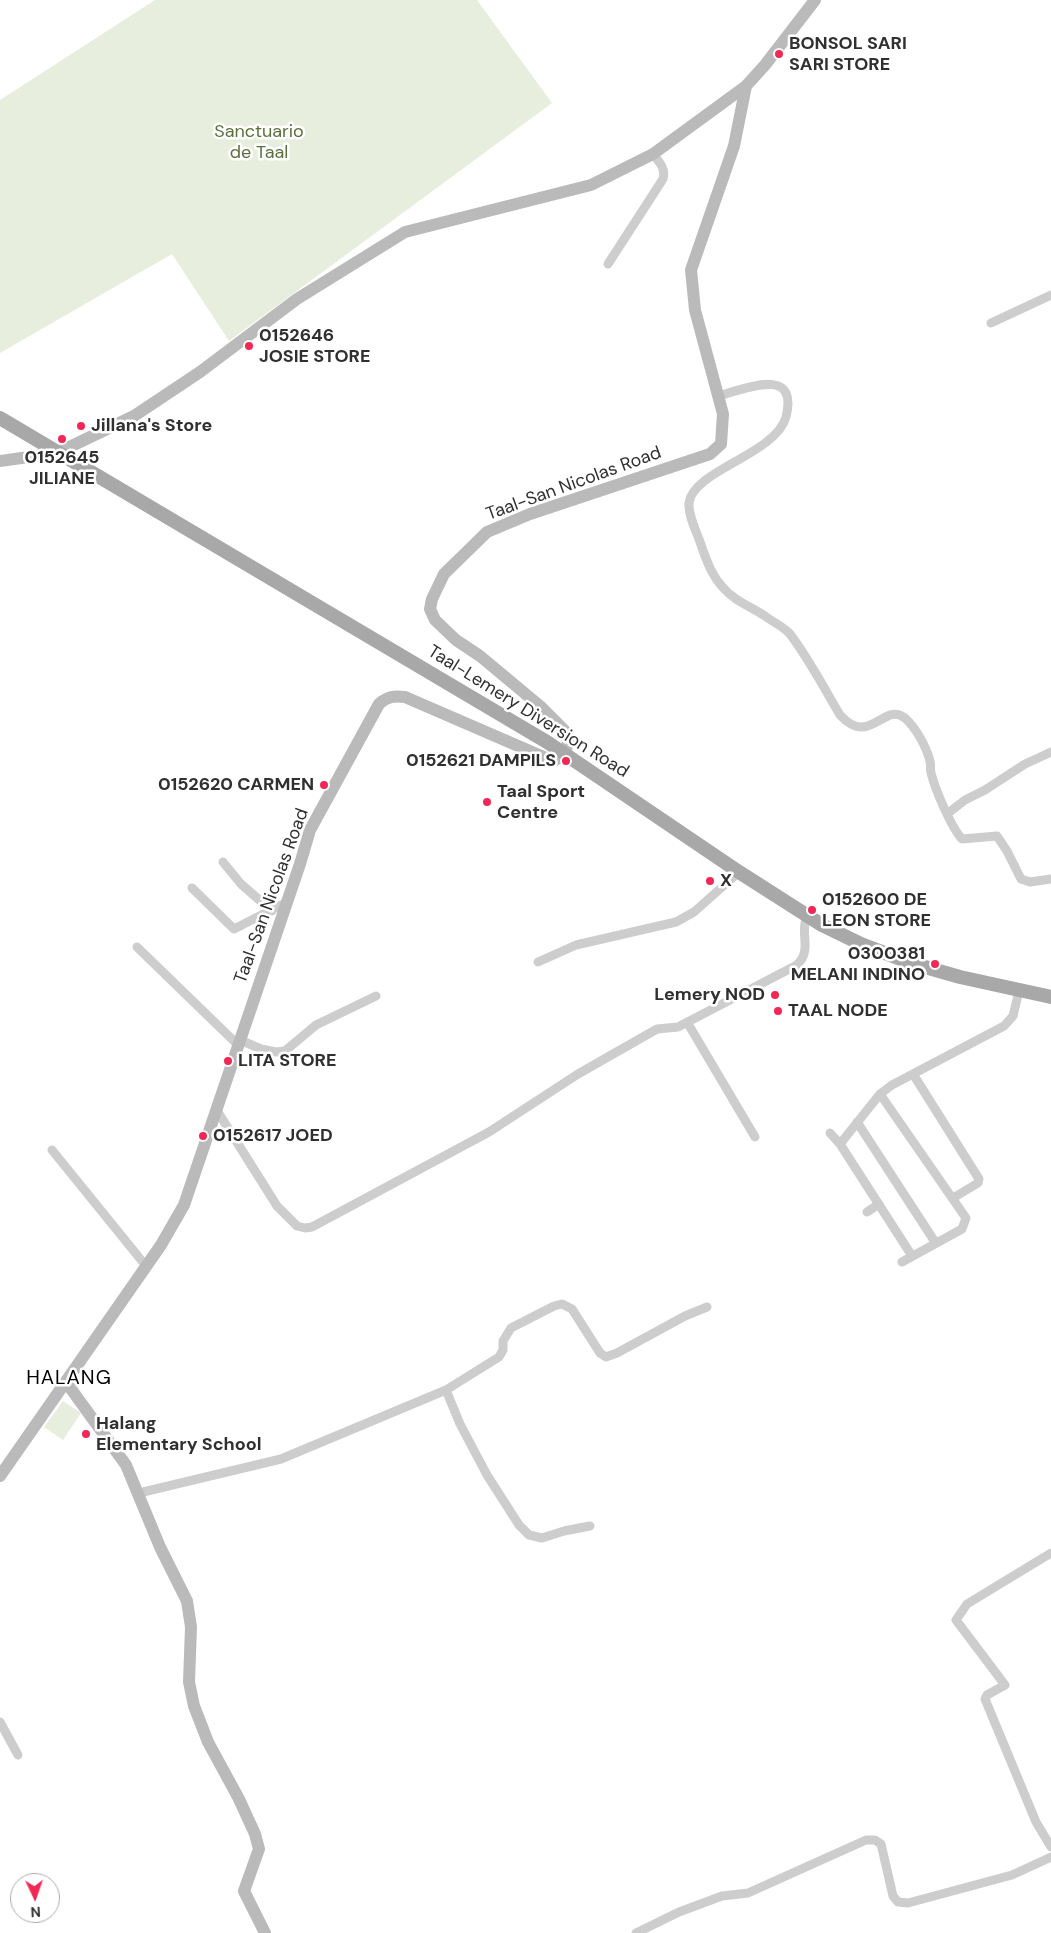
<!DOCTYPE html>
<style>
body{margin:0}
#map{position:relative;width:1051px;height:1933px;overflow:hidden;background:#fff;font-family:"DM Sans",sans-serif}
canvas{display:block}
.north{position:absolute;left:10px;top:1873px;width:50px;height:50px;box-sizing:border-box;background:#fff;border:1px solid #acacac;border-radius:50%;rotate:177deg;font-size:14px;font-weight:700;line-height:20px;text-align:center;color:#303030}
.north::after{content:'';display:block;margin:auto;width:18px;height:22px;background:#f12855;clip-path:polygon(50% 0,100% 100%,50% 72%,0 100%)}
</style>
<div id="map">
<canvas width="1051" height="1933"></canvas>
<div class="north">N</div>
</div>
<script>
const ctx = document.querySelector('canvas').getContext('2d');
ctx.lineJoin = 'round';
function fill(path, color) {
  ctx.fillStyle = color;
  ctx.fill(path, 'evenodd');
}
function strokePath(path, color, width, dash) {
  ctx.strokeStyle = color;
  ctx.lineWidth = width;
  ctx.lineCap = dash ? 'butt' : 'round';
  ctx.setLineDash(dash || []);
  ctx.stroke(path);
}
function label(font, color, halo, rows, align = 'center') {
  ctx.font = font + ' "DM Sans",sans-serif';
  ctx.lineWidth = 5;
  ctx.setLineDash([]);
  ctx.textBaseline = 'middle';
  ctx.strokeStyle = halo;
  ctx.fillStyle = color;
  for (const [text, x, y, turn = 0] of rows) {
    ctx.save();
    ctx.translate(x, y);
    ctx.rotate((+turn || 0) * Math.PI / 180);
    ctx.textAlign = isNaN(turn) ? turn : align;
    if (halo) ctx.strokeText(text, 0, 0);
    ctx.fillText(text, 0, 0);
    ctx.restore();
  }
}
fill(new Path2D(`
 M 155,0 L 477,0 L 552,103 L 229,341 L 172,254 L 0,353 L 0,100 Z
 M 63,1401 L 81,1413 L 63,1440 L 44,1427 Z`), '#e8eedd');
strokePath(new Path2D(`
 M 608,264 L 663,179 C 666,168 659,162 653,154
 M 991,323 L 1051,295
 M 718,396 C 745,389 799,365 786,417 C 776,454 692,471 689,503 C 688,514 695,529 699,539 C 707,563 714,584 736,599 C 745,605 756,610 765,616 C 773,622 784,627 790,634 C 809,659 824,688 840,715 C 870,748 884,701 905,718 C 916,728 926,746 930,761 C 931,765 930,769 931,773 C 935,789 951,827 962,839 L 997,836 L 1007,851 L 1021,879 L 1030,882 L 1051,879
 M 947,814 L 965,800 L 985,790 L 1025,764 L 1051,752
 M 223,862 L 241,884 L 272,911
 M 192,888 L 234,929 L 287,902
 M 137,947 L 238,1045
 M 538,962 L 576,945 L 676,922 L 694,912 L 739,872
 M 687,1022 L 755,1137
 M 240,1040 L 261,1049 L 276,1052 L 285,1051 L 316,1025 L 376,996
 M 913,1074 L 979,1179 L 978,1183 L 953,1198
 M 880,1094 L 966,1218 L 962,1229 L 902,1262
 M 216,1109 L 277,1206 L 297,1226 L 305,1228 L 312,1227 L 489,1132 L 578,1074 L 657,1029 L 678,1027 L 797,965 C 813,949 799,934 807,916
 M 857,1122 L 935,1242
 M 830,1133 L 840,1144 L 912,1256
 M 840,1144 L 880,1094 L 892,1085 L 1004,1026 L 1013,1016 L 1019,991
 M 52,1150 L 146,1266
 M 867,1212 L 879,1204
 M 446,1390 L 499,1357 L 503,1350 L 503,1341 L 511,1328 L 554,1306 L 562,1304 L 572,1309 L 600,1353 L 606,1357 L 617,1353 L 685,1316 L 707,1307
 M 139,1493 L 281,1459 L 446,1390 L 460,1424 L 487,1475 L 519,1525 L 529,1535 L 542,1538 L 564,1531 L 590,1526
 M 1051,1553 L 967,1604 L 956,1620 L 1005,1685 L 987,1695 L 985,1699 L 1036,1822 L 1051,1847
 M 0,1722 L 18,1755
 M 636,1933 L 679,1912 L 722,1896 L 748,1893 L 866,1840 L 875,1840 L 881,1844 L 893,1896 L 898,1902 L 908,1903 L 1012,1875 L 1051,1857`), '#cdcdcd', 9);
strokePath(new Path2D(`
 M 0,461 L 57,453 L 134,416 L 200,372 L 297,299 L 405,232 L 591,185 L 653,154 L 746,86
 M 66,1382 L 126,1465 L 160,1547 L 187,1601 L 191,1627 L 189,1682 L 194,1706 L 208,1742 L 239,1799 L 255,1834 L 259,1849 L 244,1891 L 265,1933
 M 0,1476 L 161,1245 L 184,1205 L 300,864 L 310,830 L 379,704 C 388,696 394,696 405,697 L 546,758 L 555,760 L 565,754 L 568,742 L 564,730 L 540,706 L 480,656 L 456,640 L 435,620 L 430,609 L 432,599 L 444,574 L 487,532 L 530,514 L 710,454 L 721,444 L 723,414 L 695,310 L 691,270 L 734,146 L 746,86 L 765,65 L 815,0`), '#bababa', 12);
strokePath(new Path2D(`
 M 0,418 L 547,742 L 739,872 L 822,925 L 861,944 L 911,963 L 960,977 L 1051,997`), '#a8a8a8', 14);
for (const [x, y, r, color] of [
 [779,54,5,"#f12855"],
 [249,346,5,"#f12855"],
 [81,426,5,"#f12855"],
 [62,439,5,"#f12855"],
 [566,761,5,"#f12855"],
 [324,785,5,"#f12855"],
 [487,802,5,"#f12855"],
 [710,881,5,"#f12855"],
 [812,910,5,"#f12855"],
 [935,964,5,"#f12855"],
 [775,995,5,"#f12855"],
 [778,1011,5,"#f12855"],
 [228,1061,5,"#f12855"],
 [203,1136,5,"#f12855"],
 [86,1434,5,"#f12855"]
]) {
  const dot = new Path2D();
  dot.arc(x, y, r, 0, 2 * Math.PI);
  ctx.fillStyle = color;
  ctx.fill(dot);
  strokePath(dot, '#fff', 2);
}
label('bold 18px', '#303030', '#fff', [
 ["BONSOL SARI",789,44],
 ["SARI STORE",789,65],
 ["0152646",259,336],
 ["JOSIE STORE",259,357],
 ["Jillana's Store",91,426],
 ["0152645",62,458,"center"],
 ["JILIANE",62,479,"center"],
 ["0152621 DAMPILS",556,761,"right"],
 ["0152620 CARMEN",314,785,"right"],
 ["Taal Sport",497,792],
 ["Centre",497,813],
 ["X",720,881],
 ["0152600 DE",822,900],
 ["LEON STORE",822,921],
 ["0300381",925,954,"right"],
 ["MELANI INDINO",925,975,"right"],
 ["Lemery NOD",765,995,"right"],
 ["TAAL NODE",788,1011],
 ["LITA STORE",238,1061],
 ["0152617 JOED",213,1136],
 ["Halang",96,1424],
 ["Elementary School",96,1445]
], 'left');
label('18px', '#5b6f3a', '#fff', [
 ["Sanctuario",259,132],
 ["de Taal",259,153]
]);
label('18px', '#303030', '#fff', [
 ["Taal-San Nicolas Road",574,484,-20],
 ["Taal-Lemery Diversion Road",528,712,32],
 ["Taal-San Nicolas Road",272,896,-70]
]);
ctx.letterSpacing = '1px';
label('20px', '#000', '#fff', [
 ["HALANG",69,1379]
]);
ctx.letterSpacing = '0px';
</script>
